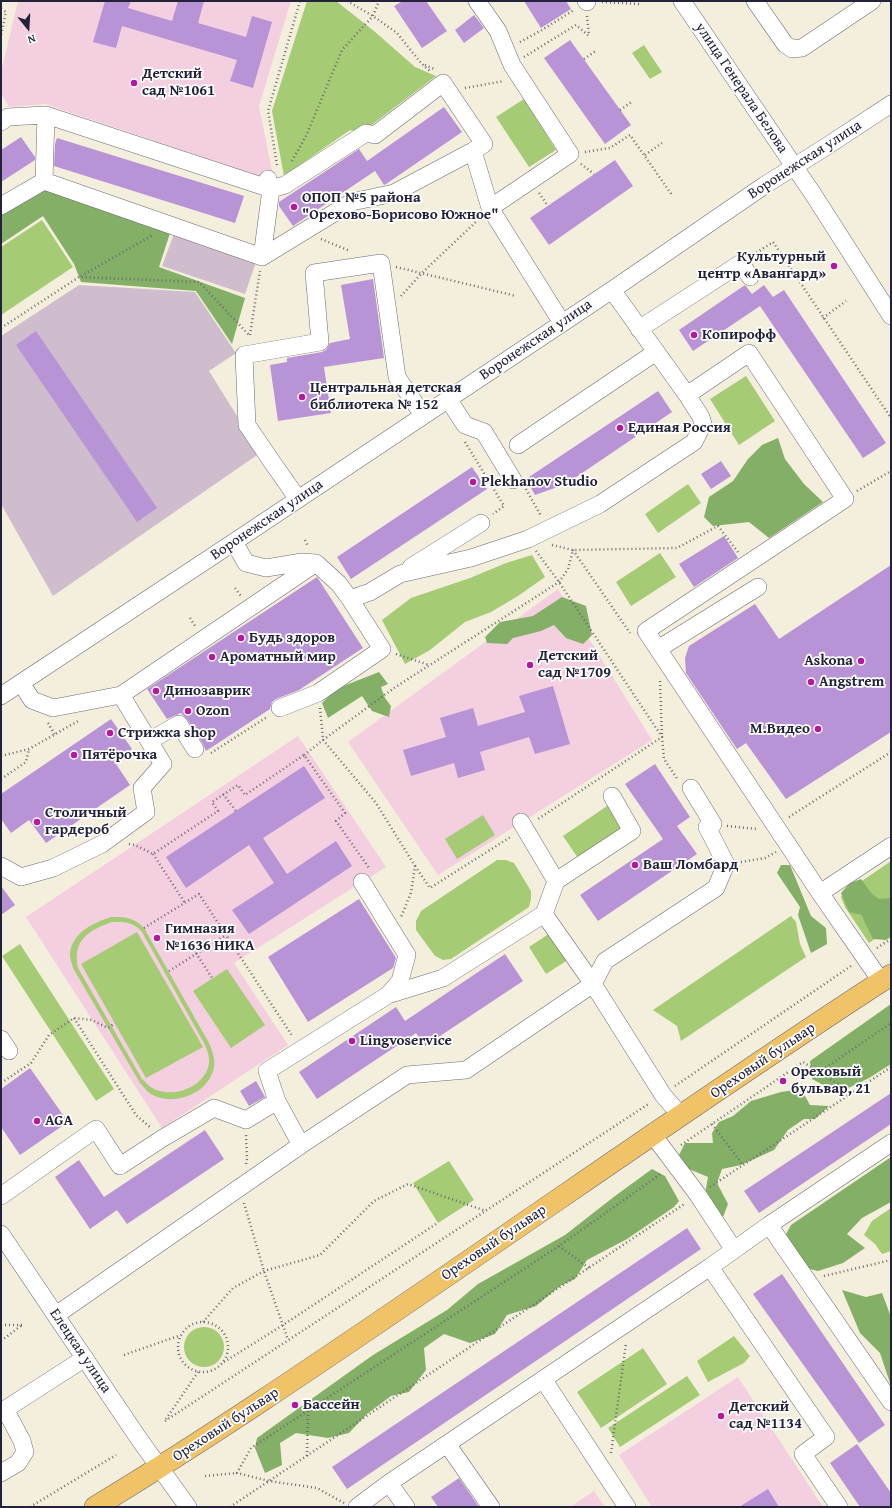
<!DOCTYPE html>
<meta charset="utf-8">
<style>
body{margin:0}
#map{position:relative;width:892px;height:1508px;overflow:hidden;background:#f4efdc;font-family:"Gentium Book Plus",serif}
canvas{display:block}
.frame{position:absolute;inset:0;border:2px solid #22223b;pointer-events:none}
.north{position:absolute;left:8px;top:8px;width:40px;height:40px;-webkit-text-stroke:3px #fff;paint-order:stroke;rotate:162deg;font-size:11px;font-weight:700;line-height:16px;text-align:center;color:#22223b}
.north::after{content:'';display:block;margin:auto;width:14px;height:18px;background:#22223b;clip-path:polygon(50% 0,100% 100%,50% 72%,0 100%)}
</style>
<div id="map">
<canvas width="892" height="1508"></canvas>
<div class="frame"></div>
<div class="north">N</div>
</div>
<script>
const ctx = document.querySelector('canvas').getContext('2d');
ctx.lineJoin = 'round';
function fill(path, color) {
  ctx.fillStyle = color;
  ctx.fill(path, 'evenodd');
}
function strokePath(path, color, width, dash) {
  ctx.strokeStyle = color;
  ctx.lineWidth = width;
  ctx.lineCap = dash ? 'butt' : 'round';
  ctx.setLineDash(dash || []);
  ctx.stroke(path);
}
function label(font, color, halo, rows, align = 'center') {
  ctx.font = font + ' "Gentium Book Plus",serif';
  ctx.lineWidth = 3.5;
  ctx.setLineDash([]);
  ctx.textBaseline = 'middle';
  ctx.strokeStyle = halo;
  ctx.fillStyle = color;
  for (const [text, x, y, turn = 0] of rows) {
    ctx.save();
    ctx.translate(x, y);
    ctx.rotate((+turn || 0) * Math.PI / 180);
    ctx.textAlign = isNaN(turn) ? turn : align;
    if (halo) ctx.strokeText(text, 0, 0);
    ctx.fillText(text, 0, 0);
    ctx.restore();
  }
}
fill(new Path2D(`
 M 18,1 L 291,1 L 259,106 L 274,181 L 45,104 L 9,107 L 1,93 L 1,72 Z
 M 558,589 L 652,740 L 438,875 L 348,742 Z
 M 298,736 L 386,867 L 234,963 L 288,1045 L 162,1128 L 26,917 Z
 M 738,1377 L 823,1507 L 652,1507 L 619,1455 Z
 M 594,1491 L 605,1507 L 570,1507 Z`), '#f3cfdf');
fill(new Path2D(`
 M 175,231 L 257,259 L 245,294 L 162,266 Z
 M 79,285 L 195,292 L 236,353 L 209,371 L 260,453 L 53,596 L 1,504 L 1,336 Z`), '#cfbdce');
fill(new Path2D(`
 M 307,1 L 336,1 L 374,31 L 415,67 L 436,76 L 361,133 L 350,130 L 284,176 L 272,111 Z
 M 644,45 L 662,72 L 650,79 L 632,53 Z
 M 524,99 L 556,150 L 529,167 L 496,117 Z
 M 42,220 L 73,267 L 1,315 L 1,247 Z
 M 746,376 L 775,421 L 739,445 L 710,399 Z
 M 688,484 L 701,503 L 658,533 L 645,514 Z
 M 660,553 L 676,577 L 631,606 L 616,582 Z
 M 532,555 L 545,577 L 518,596 L 491,612 L 465,622 L 430,650 L 405,664 L 382,620 L 411,598 L 470,578 L 506,563 Z
 M 610,804 L 627,829 L 580,861 L 563,836 Z
 M 483,815 L 495,835 L 457,859 L 445,839 Z
 M 497,860 L 506,860 L 514,863 L 531,891 L 531,899 L 529,907 L 451,959 L 443,960 L 435,956 L 416,930 L 416,921 L 421,911 Z
 M 891,861 L 891,928 L 869,943 L 845,907 L 841,897 L 843,894 Z
 M 791,916 L 796,922 L 800,944 L 806,957 L 681,1041 L 677,1026 L 653,1010 Z
 M 111,917 C 126,917 133,917 144,928 L 209,1043 C 214,1054 217,1065 211,1076 C 202,1096 170,1106 151,1094 C 147,1092 144,1087 140,1083 L 73,968 C 72,964 70,959 70,955 C 71,933 93,923 111,917 ZM 112,922 C 126,922 133,922 142,932 L 204,1043 C 207,1050 210,1056 209,1064 C 204,1088 174,1098 154,1089 C 149,1087 146,1082 142,1079 L 78,968 C 72,940 89,930 112,922 Z
 M 553,931 L 571,958 L 546,974 L 529,947 Z
 M 137,932 L 203,1047 L 146,1078 L 81,964 Z
 M 20,944 L 114,1089 L 96,1101 L 2,956 Z
 M 227,969 L 265,1025 L 231,1048 L 193,991 Z
 M 449,1161 L 474,1200 L 438,1223 L 413,1183 Z
 M 891,1208 L 891,1251 L 882,1254 L 875,1244 L 864,1235 L 872,1221 Z
 M184 1347a20 20 0 1 1 40 0a20 20 0 1 1-40 0Z
 M 734,1336 L 750,1356 L 744,1363 L 708,1382 L 697,1361 Z
 M 643,1348 L 667,1384 L 601,1428 L 577,1392 Z
 M 687,1376 L 700,1395 L 620,1447 L 608,1428 Z`), '#a6cb75');
fill(new Path2D(`
 M 45,185 L 171,230 L 159,267 L 245,298 L 232,344 L 196,291 L 81,282 L 74,264 L 43,216 L 1,244 L 1,212 Z
 M 778,438 L 785,459 L 804,484 L 823,502 L 769,538 L 749,522 L 713,526 L 704,517 L 709,497 L 733,481 L 748,459 L 762,445 Z
 M 562,597 L 586,606 L 592,635 L 583,644 L 566,638 L 554,625 L 541,631 L 513,638 L 507,644 L 487,643 L 485,637 L 500,622 L 533,616 Z
 M 379,672 L 388,684 L 381,687 L 385,698 L 391,706 L 389,717 L 372,711 L 362,696 L 328,718 L 322,703 L 336,689 Z
 M 781,865 L 790,865 L 811,916 L 826,928 L 827,944 L 811,953 L 798,915 L 800,907 L 777,873 Z
 M 861,879 L 872,894 L 879,899 L 891,898 L 891,937 L 886,940 L 873,939 L 864,921 L 862,915 L 849,912 L 841,893 L 850,883 Z
 M 891,1004 L 891,1064 L 869,1078 L 838,1093 L 812,1079 L 810,1061 Z
 M 801,1089 L 810,1105 L 829,1106 L 815,1119 L 804,1119 L 788,1130 L 774,1150 L 741,1165 L 722,1169 L 717,1183 L 728,1204 L 723,1217 L 715,1209 L 705,1194 L 708,1177 L 684,1167 L 679,1155 L 685,1143 L 713,1143 L 712,1133 L 719,1122 L 733,1116 L 751,1101 L 781,1092 Z
 M 891,1157 L 891,1202 L 862,1218 L 847,1234 L 865,1248 L 843,1263 L 818,1271 L 806,1268 L 785,1236 L 791,1225 Z
 M 652,1169 L 665,1176 L 679,1201 L 674,1207 L 627,1239 L 587,1260 L 575,1279 L 560,1286 L 536,1306 L 507,1315 L 495,1334 L 470,1343 L 444,1334 L 424,1348 L 426,1370 L 409,1392 L 391,1396 L 367,1414 L 349,1433 L 328,1438 L 296,1433 L 280,1443 L 282,1465 L 265,1473 L 255,1448 L 257,1438 L 373,1355 L 447,1310 L 478,1284 L 565,1235 L 615,1196 Z
 M 842,1290 L 866,1297 L 882,1293 L 891,1317 L 891,1386 L 880,1353 L 860,1333 Z`), '#84af66');
fill(new Path2D(`
 M 105,1 L 131,1 L 128,8 L 172,21 L 178,1 L 204,1 L 198,23 L 246,37 L 252,16 L 272,22 L 253,88 L 230,81 L 237,60 L 122,26 L 116,48 L 93,42 Z
 M 403,1 L 426,1 L 447,31 L 422,48 L 394,6 Z
 M 524,1 L 566,1 L 571,9 L 541,28 Z
 M 474,15 L 484,28 L 464,43 L 455,30 Z
 M 570,40 L 631,125 L 605,144 L 544,58 Z
 M 444,107 L 462,132 L 386,184 L 384,185 L 375,171 L 293,226 L 279,206 L 279,202 L 359,149 L 367,161 Z
 M 21,137 L 35,157 L 35,160 L 1,182 L 1,150 Z
 M 57,138 L 244,196 L 235,223 L 54,166 L 55,144 Z
 M 615,160 L 633,186 L 549,245 L 530,218 Z
 M 373,279 L 384,358 L 324,367 L 331,413 L 278,421 L 270,365 L 287,362 L 287,358 L 322,352 L 326,350 L 330,343 L 350,339 L 341,285 Z
 M 745,285 L 752,294 L 764,285 L 773,297 L 784,290 L 886,443 L 863,458 L 760,306 L 693,351 L 679,330 Z
 M 36,331 L 157,508 L 137,522 L 16,345 Z
 M 658,391 L 672,412 L 566,484 L 535,495 L 526,479 Z
 M 721,461 L 731,476 L 711,489 L 701,474 Z
 M 472,467 L 487,489 L 351,579 L 337,557 Z
 M 724,536 L 738,558 L 694,587 L 679,564 Z
 M 891,565 L 891,732 L 786,799 L 746,743 L 737,749 L 686,673 L 685,658 L 689,646 L 755,604 L 779,639 Z
 M 317,577 L 363,648 L 299,690 L 276,699 L 272,702 L 270,709 L 206,751 L 203,744 L 187,719 L 181,713 L 167,719 L 147,689 Z
 M 553,686 L 570,744 L 535,754 L 529,737 L 480,752 L 485,770 L 458,778 L 454,763 L 411,776 L 403,750 L 446,737 L 440,718 L 473,708 L 478,726 L 525,712 L 519,696 Z
 M 111,719 L 132,749 L 114,761 L 130,785 L 46,843 L 29,820 L 11,833 L 1,819 L 1,794 Z
 M 655,764 L 690,817 L 677,826 L 697,854 L 598,921 L 580,895 L 663,839 L 625,784 Z
 M 304,766 L 325,798 L 263,838 L 287,874 L 336,841 L 352,866 L 249,934 L 232,910 L 274,883 L 249,845 L 186,888 L 166,857 Z
 M 1,886 L 15,905 L 1,915 Z
 M 359,899 L 396,958 L 393,968 L 308,1022 L 268,957 Z
 M 505,954 L 523,981 L 425,1046 L 416,1033 L 317,1099 L 299,1072 L 396,1007 L 405,1021 Z
 M 30,1068 L 68,1122 L 20,1155 L 1,1127 L 1,1089 Z
 M 256,1081 L 265,1097 L 249,1106 L 240,1091 Z
 M 891,1093 L 891,1124 L 759,1213 L 744,1191 Z
 M 205,1130 L 224,1159 L 127,1224 L 117,1210 L 90,1229 L 55,1177 L 79,1160 L 104,1197 Z
 M 687,1228 L 701,1249 L 347,1489 L 332,1467 Z
 M 782,1274 L 885,1425 L 859,1443 L 753,1294 Z
 M 857,1444 L 891,1493 L 891,1507 L 860,1507 L 830,1463 Z
 M 459,1478 L 479,1507 L 438,1507 L 431,1497 Z
 M 768,1489 L 779,1507 L 739,1507 Z`), '#b893d6');
const minor = new Path2D(`
 M 477,1 L 498,31 L 512,65 L 570,154 L 490,208
 M 586,1 L 587,2
 M 682,1 L 813,194 L 891,316
 M 755,1 L 785,44 L 792,49 L 802,48 L 872,1
 M 1,122 L 8,117 L 46,115 L 271,189 L 285,185 L 366,133 L 375,135 L 443,83 L 484,144 L 473,151
 M 44,181 L 46,115
 M 1,206 L 44,181 L 262,257 L 352,202 L 394,193 L 473,151 L 490,208 L 562,323
 M 262,257 L 271,189 L 268,179
 M 612,290 L 687,395 L 749,353 L 845,499 L 646,631 L 658,649
 M 639,329 L 741,263 L 750,277
 M 448,399 L 465,425 L 484,432 L 513,480
 M 518,445 L 656,352
 M 298,499 L 272,462 L 247,425 L 244,355 L 320,342 L 314,273 L 381,263 L 397,377 L 423,415
 M 234,542 L 246,563 L 266,568 L 302,562 L 316,563 L 339,584 L 350,599 L 370,592 L 400,574 L 471,558 L 528,539 L 600,504 L 694,442 L 703,424 L 701,417 L 687,395
 M 411,567 L 481,523
 M 758,587 L 658,649 L 820,893 L 881,981
 M 121,695 L 316,563
 M 1,696 L 234,542 L 612,290 L 765,185 L 824,148 L 891,104
 M 280,708 L 318,693 L 382,649 L 350,599
 M 149,741 L 179,724 L 195,749
 M 521,822 L 556,881 L 544,914
 M 1,866 L 21,877 L 53,868 L 102,844 L 146,812 L 142,788 L 163,764 L 121,695 L 53,708 L 32,700 L 21,683
 M 556,881 L 632,831 L 612,796
 M 362,882 L 407,955 L 400,981 L 388,995
 M 820,893 L 891,846
 M 1,1039 L 9,1051
 M 653,1135 L 698,1195 L 734,1250 L 710,1267 L 826,1437 L 803,1454 L 839,1507
 M 301,1145 L 277,1101 L 267,1071 L 388,995 L 443,978 L 544,914 L 593,984 L 663,1095 L 681,1116
 M 1,1196 L 96,1129 L 120,1166 L 163,1138 L 214,1108 L 246,1120 L 277,1101
 M 769,1225 L 891,1143
 M 1,1234 L 139,1439 L 188,1507
 M 734,1250 L 769,1225 L 891,1402
 M 56,1315 L 301,1145 L 407,1075 L 466,1070 L 593,984 L 605,961 L 716,888 L 726,864 L 707,827 L 713,824 L 691,788
 M 543,1379 L 627,1507
 M 1,1412 L 85,1358
 M 447,1444 L 491,1507
 M 1,1473 L 18,1463 L 25,1452 L 22,1441 L 5,1409
 M 357,1507 L 389,1483
 M 406,1507 L 389,1483 L 710,1267`);
const major = new Path2D(`
 M 95,1507 C 209,1438 319,1363 429,1288 C 583,1183 735,1076 891,975`);
strokePath(minor, '#6c6a73', 18);
strokePath(major, '#6c6a73', 22);
strokePath(new Path2D(`
 M 347,1 L 373,16 L 397,33 L 421,63 L 431,72
 M 602,2 L 640,4
 M 1,9 L 6,12 L 1,35
 M 587,16 L 589,35
 M 520,42 L 542,30 L 574,10
 M 524,57 L 576,25 L 589,36
 M 584,59 L 597,50
 M 425,65 L 434,69
 M 465,88 L 504,81
 M 620,110 L 633,101
 M 585,152 L 610,148 L 630,135 L 672,195
 M 645,155 L 662,143
 M 292,161 L 306,136 L 342,50 L 373,16 L 379,1
 M 581,164 L 594,174
 M 277,165 L 268,111 L 300,1
 M 539,193 L 548,206
 M 321,239 L 350,251
 M 753,255 L 773,242 L 891,418
 M 396,267 L 516,296
 M 81,276 L 153,235
 M 401,296 L 422,273 L 478,220
 M 823,318 L 846,301
 M 1,328 L 79,277 L 199,282 L 250,336
 M 250,335 L 260,271
 M 465,442 L 504,506 L 493,514
 M 526,489 L 541,516
 M 857,491 L 891,471
 M 305,540 L 308,546
 M 552,545 L 573,550 L 677,548 L 718,526 L 738,552
 M 573,550 L 630,633
 M 536,551 L 559,582 L 662,737 L 538,819
 M 235,588 L 241,596
 M 190,618 L 195,626
 M 396,654 L 429,665
 M 660,681 L 662,737 L 664,759 L 678,780
 M 320,708 L 323,739
 M 48,723 L 55,735
 M 323,740 L 394,688 L 559,582 L 568,569 L 573,550
 M 211,753 L 267,717
 M 304,755 L 323,740 L 376,803 L 415,866 L 411,893 L 401,917
 M 1,756 L 29,749 L 80,720
 M 1,779 L 26,762 L 29,749
 M 223,794 L 236,811
 M 789,817 L 891,752
 M 727,826 L 758,829
 M 129,844 L 135,845 L 153,854 L 218,811 L 212,802 L 238,785 L 245,795 L 304,755 L 345,813 L 336,821 L 369,868
 M 153,854 L 185,903
 M 741,862 L 765,858 L 776,852
 M 415,866 L 430,888 L 512,836
 M 144,928 L 199,894 L 293,1037
 M 877,948 L 891,939
 M 196,953 L 212,978
 M 169,971 L 226,935
 M 74,1018 L 136,1115 L 151,1128
 M 819,1072 L 891,1023
 M 1,1083 L 31,1063 L 49,1035 L 74,1018 L 92,1020 L 108,1028 L 115,1023
 M 675,1086 L 851,966
 M 712,1124 L 743,1165
 M 681,1145 L 803,1062 L 852,1093
 M 246,1164 L 247,1159 L 246,1135
 M 710,1187 L 891,1067
 M 244,1203 L 264,1271 L 288,1340
 M 559,1246 L 589,1268
 M 824,1276 L 891,1260
 M 203,1322 L 233,1288 L 264,1271 L 320,1255 L 374,1201 L 408,1184 L 486,1211
 M178 1347a25 25 0 1 1 50 0a25 25 0 1 1-50 0Z
 M 1,1325 L 22,1325
 M 1,1341 L 22,1325
 M 124,1355 L 181,1335
 M 224,1362 L 283,1325 L 436,1224
 M 166,1419 L 198,1372
 M 165,1421 L 650,1103
 M 611,1453 L 626,1343
 M 307,1456 L 308,1411
 M 205,1476 L 237,1473
 M 344,1503 L 317,1488 L 269,1481 L 237,1473 L 251,1448 L 559,1246 L 662,1173
 M 30,1507 L 116,1455
 M 230,1507 L 686,1203`), '#6c6a73', 2.5, [1, 3]);
strokePath(minor, '#fff', 17);
strokePath(major, '#f1c369', 21);
for (const [x, y, r, color] of [
 [134,83,4,"#b5179e"],
 [294,207,4,"#b5179e"],
 [834,266,4,"#b5179e"],
 [694,335,4,"#b5179e"],
 [302,397,4,"#b5179e"],
 [620,428,4,"#b5179e"],
 [473,482,4,"#b5179e"],
 [241,638,4,"#b5179e"],
 [212,657,4,"#b5179e"],
 [861,661,4,"#b5179e"],
 [530,665,4,"#b5179e"],
 [811,682,4,"#b5179e"],
 [156,691,4,"#b5179e"],
 [188,711,4,"#b5179e"],
 [818,729,4,"#b5179e"],
 [110,733,4,"#b5179e"],
 [74,755,4,"#b5179e"],
 [37,822,4,"#b5179e"],
 [635,865,4,"#b5179e"],
 [157,938,4,"#b5179e"],
 [352,1041,4,"#b5179e"],
 [783,1081,4,"#b5179e"],
 [37,1121,4,"#b5179e"],
 [295,1405,4,"#b5179e"],
 [721,1416,4,"#b5179e"]
]) {
  const dot = new Path2D();
  dot.arc(x, y, r, 0, 2 * Math.PI);
  ctx.fillStyle = color;
  ctx.fill(dot);
  strokePath(dot, '#fff', 1.5);
}
label('bold 15px', '#22223b', '#fff', [
 ["Детский",142,74],
 ["сад №1061",142,91],
 ["ОПОП №5 района",302,198],
 ["\"Орехово-Борисово Южное\"",302,215],
 ["Культурный",826,257,"right"],
 ["центр «Авангард»",826,274,"right"],
 ["Копирофф",702,335],
 ["Центральная детская",310,388],
 ["библиотека № 152",310,405],
 ["Единая Россия",628,428],
 ["Plekhanov Studio",481,482],
 ["Будь здоров",249,638],
 ["Детский",538,656],
 ["сад №1709",538,673],
 ["Ароматный мир",220,657],
 ["Askona",853,661,"right"],
 ["Angstrem",819,682],
 ["Динозаврик",164,691],
 ["Ozon",196,711],
 ["М.Видео",810,729,"right"],
 ["Стрижка shop",118,733],
 ["Пятёрочка",82,755],
 ["Столичный",45,813],
 ["гардероб",45,830],
 ["Ваш Ломбард",643,865],
 ["Гимназия",165,929],
 ["№1636 НИКА",165,946],
 ["Lingvoservice",360,1041],
 ["Ореховый",791,1072],
 ["бульвар, 21",791,1089],
 ["AGA",45,1121],
 ["Бассейн",303,1405],
 ["Детский",729,1407],
 ["сад №1134",729,1424]
], 'left');
label('15px', '#22223b', '#fff', [
 ["улица Генерала Белова",741,88,56],
 ["Воронежская улица",805,160,-33],
 ["Воронежская улица",536,340,-34],
 ["Воронежская улица",267,520,-34],
 ["Ореховый бульвар",763,1061,-34],
 ["Ореховый бульвар",494,1243,-34],
 ["Елецкая улица",80,1351,56],
 ["Ореховый бульвар",226,1425,-33]
]);
</script>
